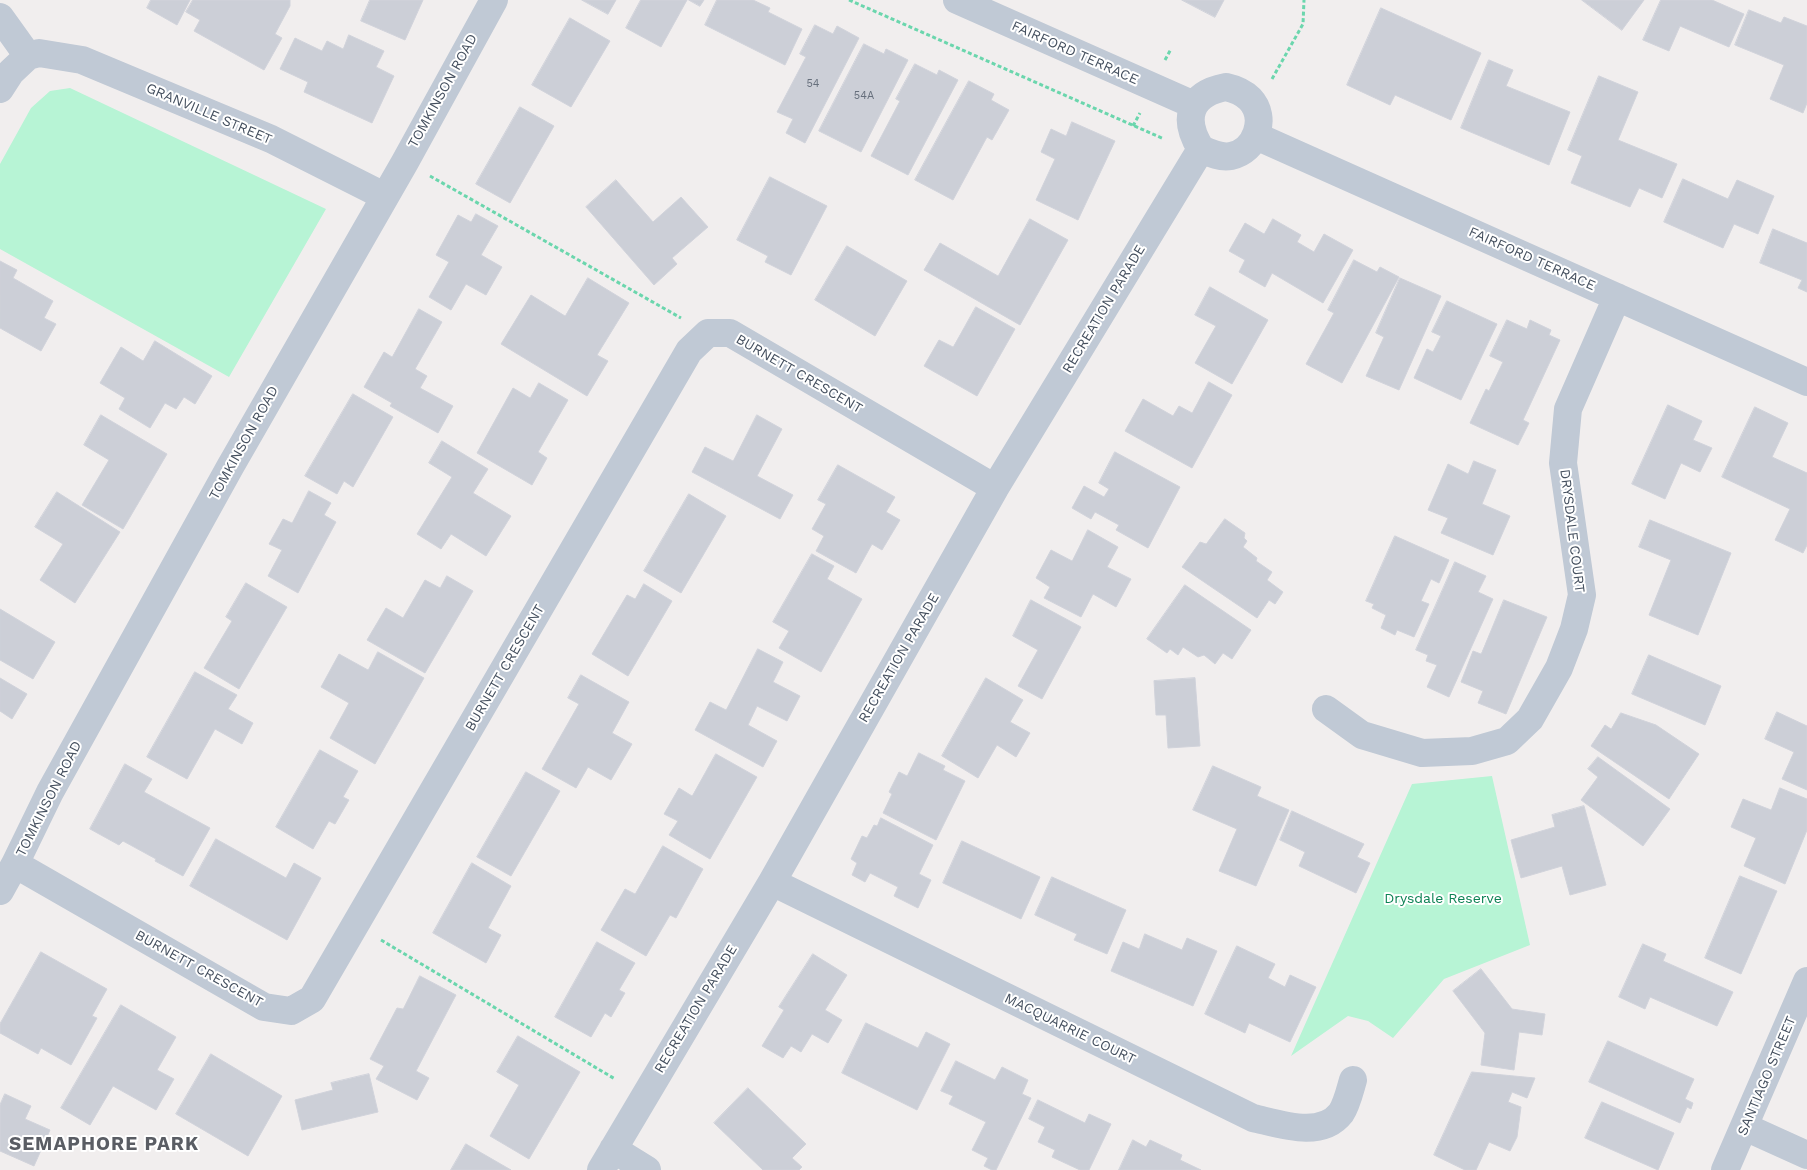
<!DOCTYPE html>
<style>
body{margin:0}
canvas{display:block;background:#f1eeee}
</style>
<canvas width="1807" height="1170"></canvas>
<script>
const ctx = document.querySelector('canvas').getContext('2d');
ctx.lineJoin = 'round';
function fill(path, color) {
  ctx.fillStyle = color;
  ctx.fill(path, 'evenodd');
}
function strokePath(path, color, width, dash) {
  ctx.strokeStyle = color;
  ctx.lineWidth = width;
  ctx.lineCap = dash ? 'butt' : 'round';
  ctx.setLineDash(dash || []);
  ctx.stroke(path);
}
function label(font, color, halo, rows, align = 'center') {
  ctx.font = font + ' "Work Sans",sans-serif';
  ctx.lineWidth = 4;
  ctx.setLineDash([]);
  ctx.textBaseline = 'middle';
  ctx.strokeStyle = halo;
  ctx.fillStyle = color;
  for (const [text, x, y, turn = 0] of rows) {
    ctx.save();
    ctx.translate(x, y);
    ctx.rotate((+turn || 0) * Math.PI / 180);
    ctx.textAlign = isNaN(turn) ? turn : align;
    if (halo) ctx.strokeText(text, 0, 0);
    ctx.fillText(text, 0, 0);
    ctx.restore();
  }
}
fill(new Path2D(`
 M 70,88 L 326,209 L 229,377 L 0,249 L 0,164 L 31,108 L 50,91 Z
 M 1492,776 L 1530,945 L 1444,979 L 1393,1038 L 1368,1021 L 1348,1016 L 1291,1056 L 1412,784 Z`), '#b7f4d5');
const building = new Path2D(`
 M 151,0 L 190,0 L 177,25 L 147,8 Z
 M 193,0 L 290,0 L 290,6 L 275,34 L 282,38 L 264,70 L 194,31 L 200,20 L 186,12 Z
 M 370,0 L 423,0 L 405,40 L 361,21 Z
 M 582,0 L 616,0 L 608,14 Z
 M 641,0 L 687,0 L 661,47 L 626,28 Z
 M 689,0 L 704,0 L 700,6 Z
 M 717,0 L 753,0 L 770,8 L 768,12 L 802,29 L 785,65 L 705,25 Z
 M 1182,0 L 1224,0 L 1215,17 Z
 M 1582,0 L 1644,0 L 1622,30 Z
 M 1661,0 L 1712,0 L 1744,14 L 1729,47 L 1680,26 L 1669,51 L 1643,40 Z
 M 1381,8 L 1481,53 L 1451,120 L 1395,95 L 1390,105 L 1347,85 Z
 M 1749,10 L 1781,23 L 1784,17 L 1807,26 L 1807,103 L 1803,113 L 1770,99 L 1784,65 L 1735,45 Z
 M 570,18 L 610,41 L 571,107 L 532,85 Z
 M 815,25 L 833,34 L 837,26 L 859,38 L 805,143 L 786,133 L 793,119 L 777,112 L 806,57 L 800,54 Z
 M 349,35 L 384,51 L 376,67 L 394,76 L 372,123 L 304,92 L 308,82 L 280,69 L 295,38 L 322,51 L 327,41 L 343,49 Z
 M 864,44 L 884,54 L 886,49 L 908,60 L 861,152 L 819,131 Z
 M 1489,60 L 1513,70 L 1506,86 L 1570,112 L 1549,165 L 1461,128 Z
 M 915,64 L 937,75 L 939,70 L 958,80 L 908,175 L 871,156 L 900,101 L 896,99 Z
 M 1599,76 L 1638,92 L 1618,140 L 1677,164 L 1662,198 L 1639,188 L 1630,207 L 1571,183 L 1582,156 L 1568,150 Z
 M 969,81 L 994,94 L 991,100 L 1009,110 L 992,140 L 987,137 L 953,200 L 915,180 Z
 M 520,107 L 554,126 L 510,203 L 476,184 Z
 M 1072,122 L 1115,141 L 1078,220 L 1036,200 L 1055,159 L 1041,152 L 1051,129 L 1066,136 Z
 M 770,177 L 827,206 L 791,275 L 765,262 L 768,256 L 737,240 Z
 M 1683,179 L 1728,199 L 1737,180 L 1774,196 L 1758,234 L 1734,224 L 1723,248 L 1664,222 Z
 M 616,180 L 653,222 L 681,197 L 708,227 L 672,258 L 677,264 L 654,285 L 586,207 Z
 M 476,214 L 498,226 L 481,255 L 502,267 L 486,295 L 466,284 L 451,310 L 429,297 L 449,262 L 436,255 L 458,215 L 471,222 Z
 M 1030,219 L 1068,240 L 1020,325 L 924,270 L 940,243 L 998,276 Z
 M 1273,219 L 1301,235 L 1297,242 L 1314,252 L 1324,234 L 1353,250 L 1323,303 L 1272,273 L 1265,287 L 1239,272 L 1245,260 L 1229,251 L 1245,223 L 1264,234 Z
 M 1773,229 L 1807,243 L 1807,292 L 1798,288 L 1802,280 L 1760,263 Z
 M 847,246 L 907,281 L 875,336 L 815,300 Z
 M 1354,260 L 1377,272 L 1380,267 L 1399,277 L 1342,383 L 1306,364 L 1334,313 L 1328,310 Z
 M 0,261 L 17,270 L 13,278 L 53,301 L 44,318 L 56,324 L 41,351 L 0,328 Z
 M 588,278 L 629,303 L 597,355 L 608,361 L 587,396 L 501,344 L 531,295 L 565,316 Z
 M 1400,278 L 1441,296 L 1399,390 L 1366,376 L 1384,337 L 1376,333 Z
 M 1210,287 L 1268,320 L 1232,384 L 1195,363 L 1216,326 L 1195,315 Z
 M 1447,301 L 1497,324 L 1461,400 L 1414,378 L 1427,349 L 1433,352 L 1441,336 L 1432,332 Z
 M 976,307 L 1015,329 L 977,396 L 924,366 L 939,340 L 953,347 Z
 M 419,309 L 442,322 L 415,369 L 427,376 L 420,388 L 453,406 L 438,433 L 390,406 L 392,403 L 364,387 L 384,352 L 392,357 Z
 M 1507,320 L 1527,329 L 1530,320 L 1551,330 L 1549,335 L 1560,340 L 1523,420 L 1529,423 L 1518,445 L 1470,423 L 1486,389 L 1489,391 L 1503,362 L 1490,356 Z
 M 155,341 L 212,376 L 195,404 L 184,397 L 176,409 L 165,403 L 150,428 L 119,409 L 125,398 L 100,383 L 121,347 L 143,361 Z
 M 1209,382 L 1232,395 L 1192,468 L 1125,431 L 1143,399 L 1173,416 L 1179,406 L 1192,413 Z
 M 539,383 L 568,400 L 538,452 L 547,458 L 532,485 L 477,453 L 513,388 L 530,398 Z
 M 353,394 L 393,417 L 353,487 L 344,481 L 337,494 L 305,476 Z
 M 1668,405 L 1702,421 L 1693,440 L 1712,448 L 1700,472 L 1681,463 L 1665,499 L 1632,484 Z
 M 1755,407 L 1788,423 L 1772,457 L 1807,473 L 1807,545 L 1803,553 L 1775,540 L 1790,509 L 1722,477 Z
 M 101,415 L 167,454 L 123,529 L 82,505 L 109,460 L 84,445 Z
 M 757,415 L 782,429 L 757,476 L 793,495 L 780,519 L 692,472 L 705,447 L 733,461 Z
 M 442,441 L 488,469 L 473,493 L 511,516 L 486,556 L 451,534 L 441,549 L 417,534 L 452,477 L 429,463 Z
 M 1115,452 L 1180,487 L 1148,548 L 1116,530 L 1119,525 L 1095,512 L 1091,519 L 1072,508 L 1084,486 L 1104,497 L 1109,489 L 1099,483 Z
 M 1474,461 L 1496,470 L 1482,504 L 1510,516 L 1493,555 L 1441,533 L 1448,518 L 1428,510 L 1448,464 L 1468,474 Z
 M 838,465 L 895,497 L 886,512 L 900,520 L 882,550 L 872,544 L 856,573 L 816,551 L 824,536 L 812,529 L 826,504 L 818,500 Z
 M 309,491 L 331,503 L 324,515 L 336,522 L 298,593 L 268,576 L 282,550 L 269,544 L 283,519 L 292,523 Z
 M 57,492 L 120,532 L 75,603 L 40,580 L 63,544 L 35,527 Z
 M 689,494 L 726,516 L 681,593 L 644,571 Z
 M 1225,519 L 1245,533 L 1244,538 L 1247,541 L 1243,547 L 1257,558 L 1256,561 L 1272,572 L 1267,580 L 1283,592 L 1275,604 L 1269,600 L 1257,618 L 1182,567 L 1200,542 L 1206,544 Z
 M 1650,520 L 1731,553 L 1698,635 L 1649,615 L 1671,560 L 1639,547 Z
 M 1088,530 L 1118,547 L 1107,567 L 1131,579 L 1116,607 L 1093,594 L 1081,617 L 1044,598 L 1050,587 L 1036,578 L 1051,550 L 1072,561 Z
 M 1395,536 L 1449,560 L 1439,583 L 1431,579 L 1421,601 L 1429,604 L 1414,637 L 1397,630 L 1395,635 L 1381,628 L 1386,615 L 1372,608 L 1374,604 L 1366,601 Z
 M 812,554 L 834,566 L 827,579 L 862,599 L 821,672 L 779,648 L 789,631 L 773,622 Z
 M 1455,562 L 1486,576 L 1478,592 L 1493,599 L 1449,697 L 1427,687 L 1437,665 L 1426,661 L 1428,655 L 1416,650 Z
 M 447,576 L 473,591 L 425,673 L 367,640 L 386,608 L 403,618 L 425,580 L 440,588 Z
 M 246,583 L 287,607 L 239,689 L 204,668 L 232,621 L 226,617 Z
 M 644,584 L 672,601 L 628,676 L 592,654 L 627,595 L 635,599 Z
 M 1185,585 L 1251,630 L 1232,659 L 1223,653 L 1215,664 L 1204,655 L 1198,657 L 1183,647 L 1178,655 L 1170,649 L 1167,653 L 1147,639 Z
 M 1031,600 L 1081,627 L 1042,699 L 1018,686 L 1038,650 L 1013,636 Z
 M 1504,600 L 1547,617 L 1506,714 L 1478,703 L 1483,691 L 1461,682 L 1473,651 L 1481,654 Z
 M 0,609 L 55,642 L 33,679 L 0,660 Z
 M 758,649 L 783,662 L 773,682 L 800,696 L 787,721 L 757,706 L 748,725 L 777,741 L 763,767 L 695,730 L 710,702 L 726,710 Z
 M 378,652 L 424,678 L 375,764 L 330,738 L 349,703 L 321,687 L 339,654 L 368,670 Z
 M 1649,655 L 1721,686 L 1705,725 L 1632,694 Z
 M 195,672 L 237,695 L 228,709 L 253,723 L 242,744 L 215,729 L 187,779 L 147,757 Z
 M 581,675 L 629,702 L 612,733 L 632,744 L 611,780 L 588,767 L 576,788 L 542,769 L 579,704 L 568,698 Z
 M 0,678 L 27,694 L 12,719 L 0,711 Z
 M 986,678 L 1023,700 L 1010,722 L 1030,733 L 1016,757 L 997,745 L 978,778 L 942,756 Z
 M 1195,678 L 1200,746 L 1168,748 L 1166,715 L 1156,715 L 1154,681 Z
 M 1777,712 L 1807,726 L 1807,790 L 1782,779 L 1794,752 L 1765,739 Z
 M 1621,713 L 1656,725 L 1699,754 L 1669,799 L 1591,746 L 1605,725 L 1611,729 Z
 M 320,750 L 358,771 L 343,797 L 349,800 L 335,824 L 329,821 L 313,849 L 276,827 Z
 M 919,753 L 945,766 L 943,770 L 965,781 L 936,840 L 883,813 L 892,794 L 889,792 L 899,772 L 907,776 Z
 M 716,754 L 757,777 L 710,859 L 669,835 L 678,821 L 664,814 L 679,788 L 692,796 Z
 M 1598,757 L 1670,809 L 1643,846 L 1581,800 L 1598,777 L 1588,769 Z
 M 125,764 L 152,779 L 144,792 L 210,828 L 183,876 L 155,861 L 156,859 L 123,841 L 119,845 L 90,829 Z
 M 1213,766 L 1261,787 L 1257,796 L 1289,810 L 1256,886 L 1219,871 L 1237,829 L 1193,810 Z
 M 526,772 L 560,791 L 511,876 L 477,857 Z
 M 1780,788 L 1807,799 L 1807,830 L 1785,884 L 1744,866 L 1756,838 L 1731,827 L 1743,799 L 1771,810 Z
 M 1584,806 L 1606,885 L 1570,895 L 1562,866 L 1521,878 L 1511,840 L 1555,827 L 1552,815 Z
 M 1292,811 L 1364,844 L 1357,857 L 1370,863 L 1356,893 L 1299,866 L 1305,852 L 1280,840 Z
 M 881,818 L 933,845 L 919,874 L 931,880 L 918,908 L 894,896 L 898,887 L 870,873 L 865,882 L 852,875 L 857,863 L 851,859 L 862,836 L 867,838 L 874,825 L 877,826 Z
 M 216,839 L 286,878 L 294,863 L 321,878 L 287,940 L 190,886 Z
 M 962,841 L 1040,877 L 1021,919 L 943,883 Z
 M 663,846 L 703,869 L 676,918 L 670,915 L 646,956 L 601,930 L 625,889 L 635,894 Z
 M 472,863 L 511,886 L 488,928 L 501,935 L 486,963 L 433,933 Z
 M 1740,876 L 1777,891 L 1741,974 L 1705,958 Z
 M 1052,877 L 1126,910 L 1107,954 L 1074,940 L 1077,934 L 1035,915 Z
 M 1145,934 L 1182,950 L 1187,938 L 1217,951 L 1193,1006 L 1111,971 L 1123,942 L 1139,949 Z
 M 597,942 L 635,963 L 619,990 L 625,993 L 611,1017 L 605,1013 L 591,1037 L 555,1017 Z
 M 1643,944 L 1666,954 L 1663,961 L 1733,992 L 1717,1026 L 1650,997 L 1645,1009 L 1619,997 Z
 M 1237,946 L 1275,964 L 1268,978 L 1285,987 L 1290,975 L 1316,987 L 1290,1042 L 1249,1023 L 1245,1033 L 1205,1014 Z
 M 41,952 L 107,989 L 92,1016 L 97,1018 L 71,1065 L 41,1048 L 38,1054 L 0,1033 L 0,1024 Z
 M 813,954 L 847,975 L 825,1010 L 842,1020 L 828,1043 L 812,1034 L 801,1052 L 791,1046 L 783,1058 L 762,1046 L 784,1010 L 779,1007 Z
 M 1481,969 L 1512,1009 L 1545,1014 L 1542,1035 L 1519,1032 L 1514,1070 L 1481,1065 L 1485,1033 L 1453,991 Z
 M 420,976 L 456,995 L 416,1071 L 429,1078 L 417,1100 L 376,1079 L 384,1066 L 370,1059 L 397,1008 L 403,1009 Z
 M 121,1005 L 176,1037 L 157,1070 L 174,1079 L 156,1110 L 113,1086 L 90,1125 L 61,1108 Z
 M 866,1023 L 918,1048 L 926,1032 L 950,1044 L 917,1110 L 842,1073 Z
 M 518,1036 L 580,1072 L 529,1159 L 490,1136 L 519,1085 L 497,1072 Z
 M 1608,1041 L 1694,1079 L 1685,1099 L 1693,1103 L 1691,1109 L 1687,1107 L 1680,1123 L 1589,1082 Z
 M 211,1054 L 282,1096 L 248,1156 L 176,1114 Z
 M 956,1061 L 995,1080 L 1002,1067 L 1028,1080 L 1022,1094 L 1031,1098 L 996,1170 L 992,1170 L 984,1166 L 988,1158 L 972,1150 L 986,1122 L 949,1104 L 953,1096 L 941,1091 Z
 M 1472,1072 L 1535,1078 L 1527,1098 L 1512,1092 L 1508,1102 L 1521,1107 L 1517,1137 L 1510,1151 L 1489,1142 L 1476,1170 L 1465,1170 L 1434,1155 Z
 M 369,1074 L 378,1112 L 302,1130 L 295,1100 L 333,1090 L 331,1083 Z
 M 748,1088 L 806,1144 L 792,1158 L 802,1167 L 799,1170 L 763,1170 L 714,1123 Z
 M 5,1094 L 31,1106 L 25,1119 L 50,1130 L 34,1166 L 0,1151 L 0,1105 Z
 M 1038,1100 L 1085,1123 L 1089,1114 L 1111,1124 L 1089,1170 L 1080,1170 L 1052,1157 L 1055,1150 L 1038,1142 L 1045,1127 L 1029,1119 Z
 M 1602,1102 L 1674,1133 L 1658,1170 L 1585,1138 Z
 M 1133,1140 L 1146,1147 L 1150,1140 L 1182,1155 L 1180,1160 L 1201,1170 L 1119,1170 Z
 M 466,1144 L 511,1170 L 451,1170 Z`);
fill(building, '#cccfd7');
strokePath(building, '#d1d3db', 1);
strokePath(new Path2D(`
 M 849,0 L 1164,139
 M 1165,60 L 1171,49
 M 1272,79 L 1303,24 L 1304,0
 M 1133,126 L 1140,113
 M 430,176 L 681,318
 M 381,940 L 615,1079`), '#6bd6ad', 3, [4, 2.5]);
strokePath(new Path2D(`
 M 957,0 L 1194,105
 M 0,17 L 28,56
 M 1226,87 C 1235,89 1243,92 1250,99 C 1268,118 1256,151 1231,156 C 1220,158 1210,153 1201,149 C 1182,119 1189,94 1226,87 Z
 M 0,89 L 11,72 L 28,56 L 39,53 L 82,60 L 271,139 L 384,196
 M 1256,136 L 1807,382
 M 1326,709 L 1362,735 L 1422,753 L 1472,751 L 1507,741 L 1530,719 L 1559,668 L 1574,629 L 1582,595 L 1563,463 L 1568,409 L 1617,297
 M 15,864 L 264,1007 L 291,1011 L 312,999 L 689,351 L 708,333 L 730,333 L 995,488
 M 772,882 L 1253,1118 C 1280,1124 1321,1139 1341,1113 C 1347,1104 1350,1090 1353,1080
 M 0,891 L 15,864 L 50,792 L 230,467 L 405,162 L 494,0
 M 1745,1127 L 1807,1155
 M 613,1149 L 647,1170
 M 601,1170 L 772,882 L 995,488 L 1201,149
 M 1725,1170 L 1807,981`), '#c0c9d5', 28);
label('11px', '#666f7c', null, [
 ["54",813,84],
 ["54A",864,96]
]);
label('14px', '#444f5e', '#fff', [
 ["FAIRFORD TERRACE",1075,53,24],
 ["TOMKINSON ROAD",443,91,-61],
 ["GRANVILLE STREET",209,114,23],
 ["FAIRFORD TERRACE",1532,259,24],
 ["RECREATION PARADE",1104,309,-59],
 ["BURNETT CRESCENT",799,374,30],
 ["TOMKINSON ROAD",244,443,-61],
 ["DRYSDALE COURT",1572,531,83],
 ["RECREATION PARADE",899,658,-60],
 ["BURNETT CRESCENT",505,668,-60],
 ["TOMKINSON ROAD",49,799,-63],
 ["BURNETT CRESCENT",199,969,29],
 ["RECREATION PARADE",696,1009,-59],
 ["MACQUARRIE COURT",1070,1029,26],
 ["SANTIAGO STREET",1767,1076,-67]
]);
label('14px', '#0c8254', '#fff', [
 ["Drysdale Reserve",1443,899]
]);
ctx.letterSpacing = '1px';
label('bold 19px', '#5a5d64', '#fff', [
 ["SEMAPHORE PARK",104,1144]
]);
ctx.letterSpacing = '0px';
</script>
